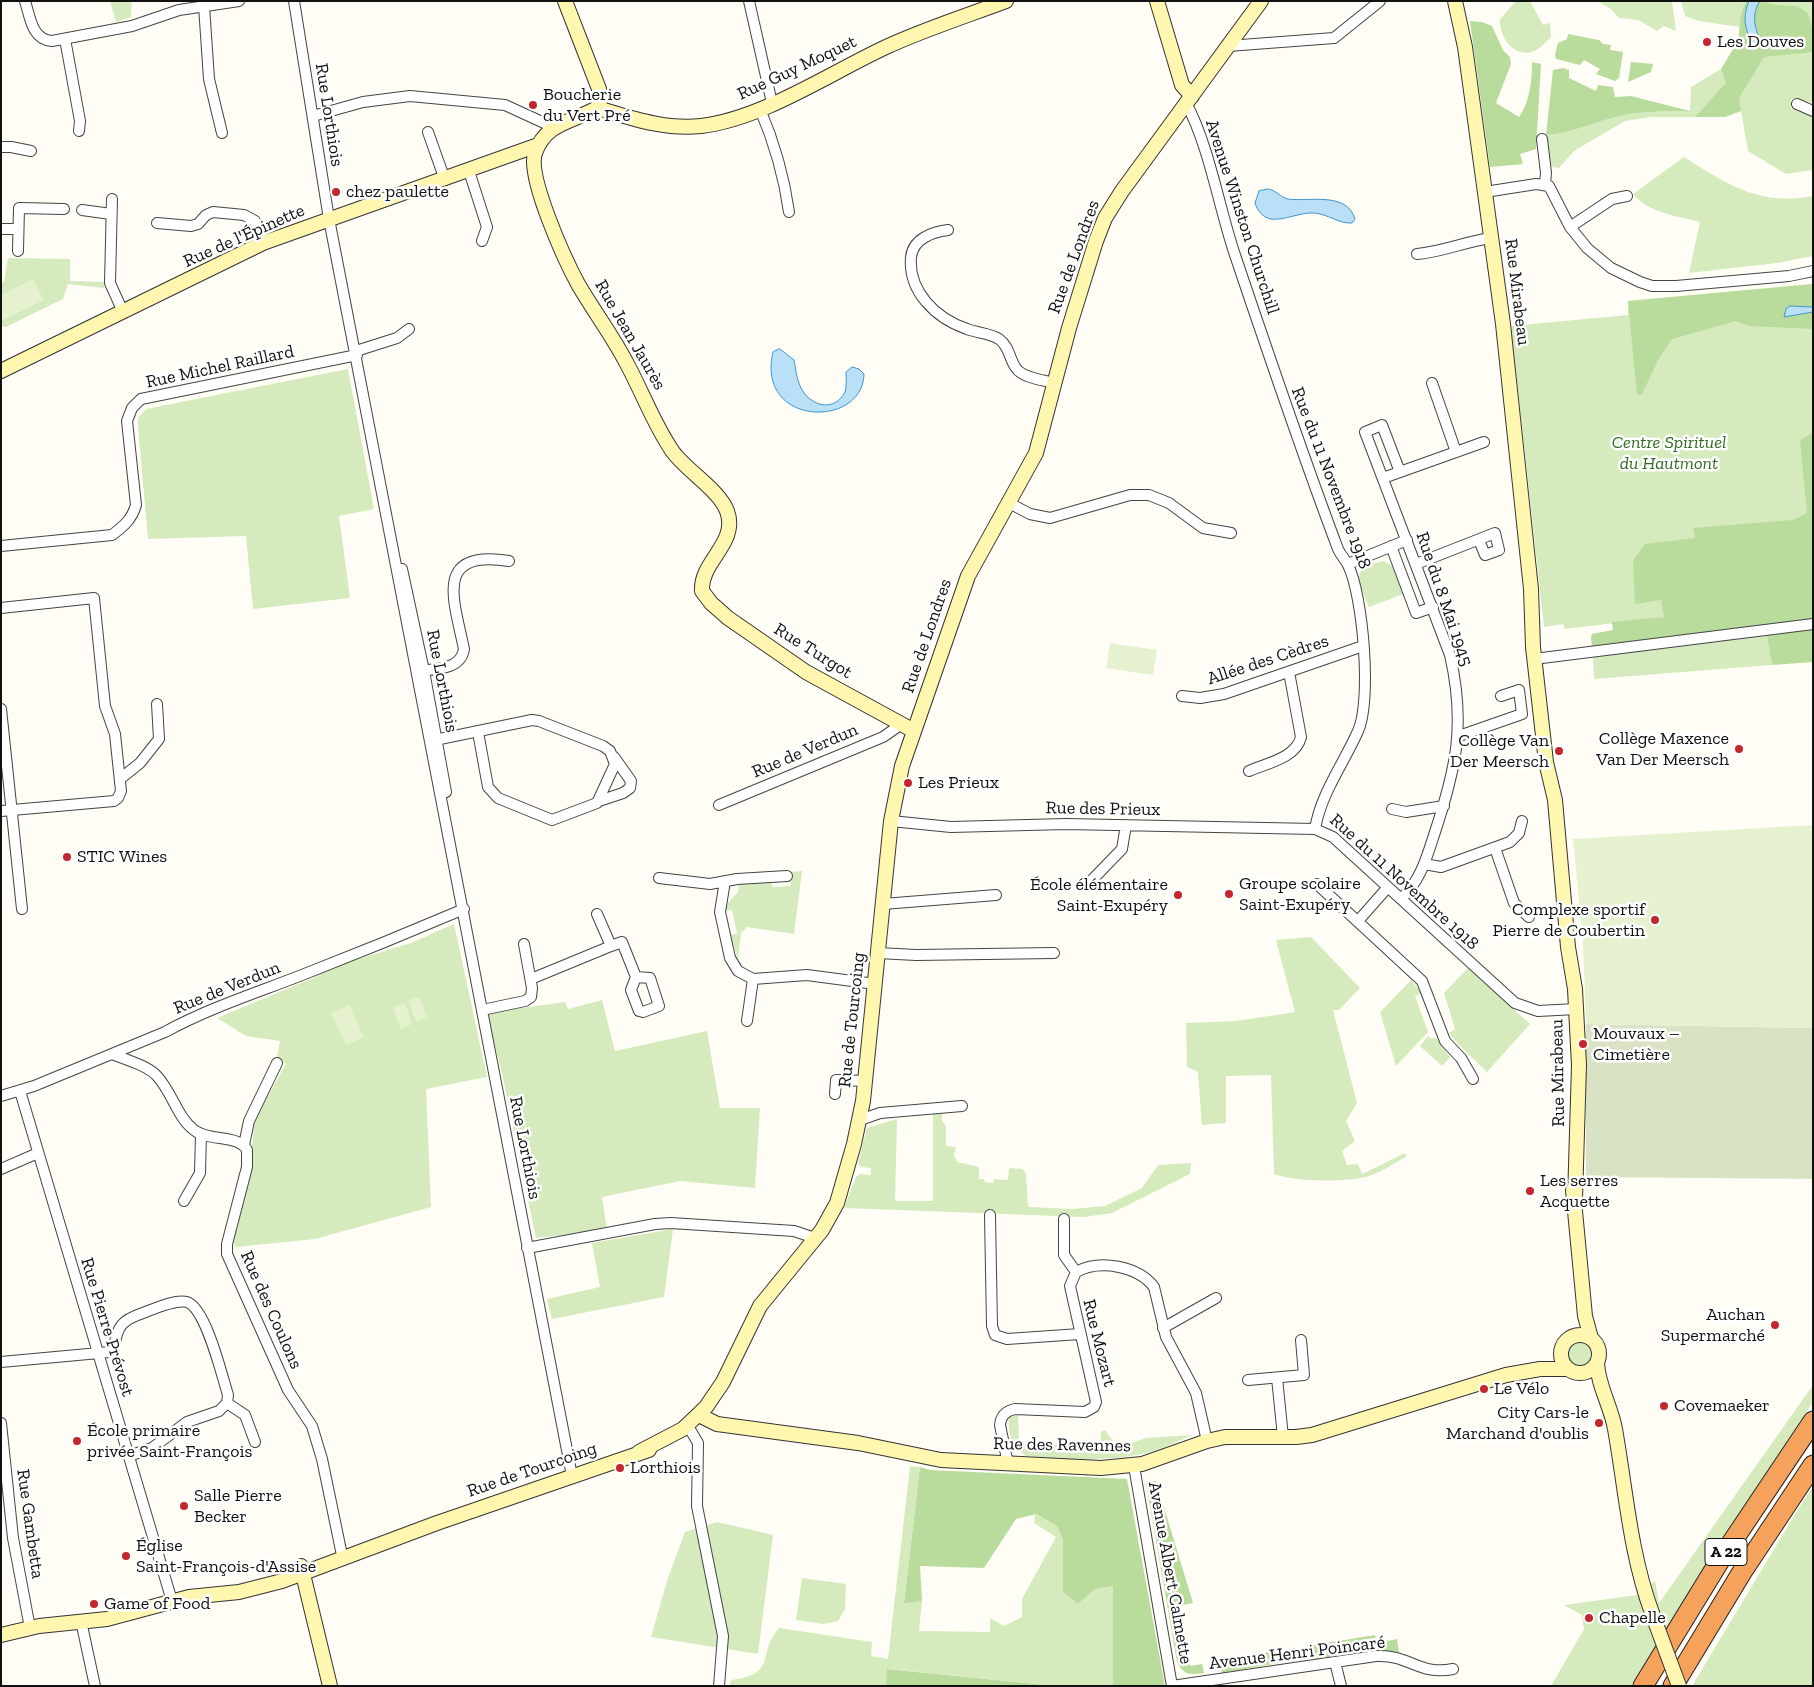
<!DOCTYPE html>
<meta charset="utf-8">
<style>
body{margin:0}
#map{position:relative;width:1814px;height:1687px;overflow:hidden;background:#fffdf5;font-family:"Zilla Slab",serif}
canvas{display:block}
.frame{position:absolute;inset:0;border:2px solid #111;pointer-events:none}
</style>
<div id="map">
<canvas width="1814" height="1687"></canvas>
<div class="frame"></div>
</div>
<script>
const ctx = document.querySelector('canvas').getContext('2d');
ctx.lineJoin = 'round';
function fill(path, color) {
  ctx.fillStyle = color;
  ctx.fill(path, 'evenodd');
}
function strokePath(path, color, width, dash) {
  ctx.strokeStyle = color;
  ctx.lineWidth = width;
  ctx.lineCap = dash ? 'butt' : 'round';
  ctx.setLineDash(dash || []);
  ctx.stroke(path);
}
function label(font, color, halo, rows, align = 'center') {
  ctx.font = font + ' "Zilla Slab",serif';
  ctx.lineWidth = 5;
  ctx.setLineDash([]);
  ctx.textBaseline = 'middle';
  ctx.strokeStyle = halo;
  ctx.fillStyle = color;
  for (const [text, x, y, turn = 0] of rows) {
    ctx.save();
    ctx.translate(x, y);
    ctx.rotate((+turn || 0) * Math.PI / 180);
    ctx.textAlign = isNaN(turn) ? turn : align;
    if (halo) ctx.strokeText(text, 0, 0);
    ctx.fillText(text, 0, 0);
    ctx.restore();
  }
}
fill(new Path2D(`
 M 110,1 L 132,1 L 131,17 L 116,22 Z
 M 1516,1 L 1530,1 L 1543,25 L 1550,23 L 1551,37 C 1545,42 1539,50 1532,52 C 1512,57 1499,36 1500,19 Z
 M 1597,1 L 1672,1 L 1676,31 L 1664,26 L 1657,31 L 1638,20 L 1619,18 L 1611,9 Z
 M 1681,1 L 1813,1 L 1813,103 L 1791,99 L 1791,108 L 1803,110 L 1813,114 L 1813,170 L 1786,174 L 1748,151 L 1741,111 L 1725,117 L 1652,117 L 1625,121 L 1574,151 L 1559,168 L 1552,167 L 1547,154 L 1546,135 C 1572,134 1595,121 1620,116 C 1643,111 1666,111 1690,111 L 1691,87 L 1751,51 L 1740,22 L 1740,27 L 1699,21 L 1685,16 Z
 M 1684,157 C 1729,185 1758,206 1813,196 L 1813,256 L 1777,263 L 1689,273 L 1700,222 C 1677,216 1649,213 1633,194 Z
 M 8,258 L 70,259 L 70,281 L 104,282 L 104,288 L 68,284 L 63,299 L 6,327 L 1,326 L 1,283 L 4,282 Z
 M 1813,284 L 1813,593 L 1664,617 L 1565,629 L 1563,624 L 1544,627 L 1511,326 L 1628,315 L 1628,301 Z
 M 348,369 L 374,509 L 339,516 L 350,598 L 253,609 L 246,536 L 148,539 L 138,427 L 138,418 L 146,409 Z
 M 1384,561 L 1392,566 L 1403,594 L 1369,607 C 1358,581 1349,567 1384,561 Z
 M 1767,636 L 1772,665 L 1594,679 L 1593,657 Z
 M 802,871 L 794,934 L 747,927 L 741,933 L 738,961 L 731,935 L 737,933 L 732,910 L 726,911 L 727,904 L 738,892 L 739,885 L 743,882 L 771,880 L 772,887 L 791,886 L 790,872 Z
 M 454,924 L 487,1077 L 426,1089 L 431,1207 L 315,1239 L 235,1247 L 233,1239 L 252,1147 L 255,1119 L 286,1064 L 277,1057 L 280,1041 L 246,1036 L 217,1018 L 313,978 L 332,967 L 411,943 Z
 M 1311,937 L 1360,988 L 1339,1010 L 1333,1010 L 1357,1103 L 1346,1121 L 1355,1141 L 1342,1151 L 1347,1165 L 1358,1164 L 1362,1174 L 1405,1153 L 1406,1157 C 1395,1162 1384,1171 1372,1175 C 1351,1183 1294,1182 1274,1174 L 1271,1075 L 1226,1076 L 1226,1123 L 1202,1125 L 1198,1072 L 1187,1067 L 1186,1023 L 1236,1021 L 1295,1012 L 1276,940 Z
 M 1468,968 L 1530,1024 L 1487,1072 L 1458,1044 L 1449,1033 L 1455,1029 L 1444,993 Z
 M 1411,980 L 1422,993 L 1415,996 L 1428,1032 L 1396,1066 L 1380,1012 Z
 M 602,1000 L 615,1051 L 707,1031 L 720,1108 L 760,1108 L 755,1188 L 680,1181 L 602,1197 L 607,1230 L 536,1238 L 502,1073 L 486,1013 L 565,1002 L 568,1009 Z
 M 1429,1035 L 1429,1038 L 1436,1038 L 1450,1057 L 1442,1066 L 1420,1046 Z
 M 933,1113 L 942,1113 L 942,1121 L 946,1126 L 946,1146 L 956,1147 L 954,1155 L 957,1162 L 979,1167 L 979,1179 L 984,1179 L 985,1182 L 993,1183 L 994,1179 L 1008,1180 L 1009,1168 L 1022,1169 L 1026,1173 L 1028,1206 L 1030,1207 L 1072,1209 L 1105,1206 L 1142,1188 L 1158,1165 L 1191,1163 L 1190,1174 L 1112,1213 L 1084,1217 L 844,1208 L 856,1177 L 860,1174 L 871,1175 L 871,1168 L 861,1167 L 858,1163 L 867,1128 L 897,1119 L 895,1201 L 933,1201 Z
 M 673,1229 L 664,1297 L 552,1319 L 547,1299 L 600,1287 L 592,1243 Z
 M1567 1354a12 12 0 1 1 24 0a12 12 0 1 1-24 0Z
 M 1813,1385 L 1813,1402 L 1712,1554 L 1631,1686 L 1551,1686 L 1584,1629 L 1582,1615 L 1564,1605 L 1637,1595 L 1655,1581 L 1659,1603 Z
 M 1018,1415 L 1019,1443 L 1100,1446 L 1101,1432 L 1105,1430 L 1118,1448 L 1146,1438 L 1193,1435 C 1178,1441 1162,1449 1146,1453 C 1108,1462 1065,1459 1026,1456 C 1012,1446 1007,1434 1009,1417 Z
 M 910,1466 L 920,1467 L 904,1602 L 922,1601 L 919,1631 L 990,1632 L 990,1618 L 1004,1626 L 1022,1617 L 1022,1599 L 1056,1537 L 1034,1523 L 1035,1514 L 1057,1526 L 1063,1542 L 1063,1592 L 1078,1604 L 1095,1589 L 1113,1586 L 1113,1686 L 1056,1686 L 888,1669 L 886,1686 L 730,1686 L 731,1680 C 779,1674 756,1654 779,1628 L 872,1642 L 871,1656 L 888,1659 Z
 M 1813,1487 L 1813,1686 L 1692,1686 L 1800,1506 Z
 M 717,1522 L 773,1535 L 758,1654 L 651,1637 L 667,1581 L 685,1532 Z
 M 802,1578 L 846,1584 L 845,1609 L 838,1621 L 824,1624 L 796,1620 Z`), '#d5ebbd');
fill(new Path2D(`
 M 1746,1 L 1749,1 L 1744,15 L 1760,41 C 1755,27 1751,15 1760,1 L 1776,5 L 1796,6 L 1807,12 L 1813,29 L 1813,52 L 1764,57 L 1739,98 L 1741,111 L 1725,117 L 1695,117 L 1726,83 L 1721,69 L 1738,41 L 1741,15 Z
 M 1470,21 L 1482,22 L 1492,26 L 1503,50 L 1510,57 L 1511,64 L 1496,103 L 1519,117 C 1530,101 1532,81 1532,62 L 1541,64 L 1536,149 L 1520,154 L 1523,164 L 1490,167 Z
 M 1568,34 L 1599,40 L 1603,44 L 1611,45 L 1610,50 L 1623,52 L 1619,78 L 1615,81 L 1596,74 L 1600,69 L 1584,60 L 1580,65 L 1556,59 L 1555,55 L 1558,43 L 1567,39 Z
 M 1631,62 L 1653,64 L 1651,72 L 1628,82 Z
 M 1563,68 L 1569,70 L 1569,78 L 1596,91 L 1598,85 L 1613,87 L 1615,97 L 1631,96 L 1690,111 C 1666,111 1643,111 1620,116 C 1595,121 1572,134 1546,135 L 1553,70 Z
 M 1813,284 L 1813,307 L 1803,307 L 1794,316 L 1813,312 L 1813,329 L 1749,326 L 1736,321 L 1672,339 L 1658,360 L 1642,394 L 1637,395 L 1628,301 Z
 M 1813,433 L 1813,662 L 1772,665 L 1767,636 L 1593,657 L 1591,637 L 1592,634 L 1613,630 L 1612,622 L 1664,617 L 1661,600 L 1635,604 L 1633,561 L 1645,544 L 1695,538 L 1693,528 L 1793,520 L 1807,513 L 1800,440 Z
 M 920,1467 L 930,1470 L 1127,1479 L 1165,1686 L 1113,1686 L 1113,1586 L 1095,1589 L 1078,1604 L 1063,1592 L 1063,1541 L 1057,1526 L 1036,1514 L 1016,1519 L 984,1568 L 920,1566 L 922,1601 L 904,1603 Z
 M 1156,1481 L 1193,1603 L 1179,1606 L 1190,1666 L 1202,1664 L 1204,1673 C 1189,1675 1184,1675 1177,1662 L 1146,1483 Z
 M 1375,1635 L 1377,1643 L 1397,1639 L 1399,1652 L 1347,1654 L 1310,1660 L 1307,1646 Z
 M 1293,1648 L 1295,1660 L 1222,1673 L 1220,1661 Z
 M 887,1669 L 896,1670 L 1056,1686 L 886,1686 Z`), '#b9dc9c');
fill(new Path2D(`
 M 1586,1024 L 1813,1028 L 1813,1179 L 1586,1177 Z`), '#d9e3c4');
fill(new Path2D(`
 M 33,279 L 44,300 L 1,321 L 1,295 Z
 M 1110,643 L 1157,650 L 1153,675 L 1106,668 Z
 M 1813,825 L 1813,1028 L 1586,1024 L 1583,940 L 1573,839 Z
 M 419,997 L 427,1017 L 416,1022 L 408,1001 Z
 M 405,1003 L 412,1024 L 401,1029 L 393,1008 Z
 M 349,1005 L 364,1037 L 346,1045 L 331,1013 Z`), '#e6f2cf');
const water = new Path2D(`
 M 1749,1 L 1760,1 C 1751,15 1755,27 1760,41 L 1755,45 L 1752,44 C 1745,28 1742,17 1749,1 Z
 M 1268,189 C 1276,190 1280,197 1288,199 C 1308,202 1347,191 1355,219 L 1352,223 C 1339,224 1328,214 1314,213 C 1301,212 1283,221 1271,219 C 1263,218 1257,210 1255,203 L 1259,191 Z
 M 1790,306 L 1813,307 L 1813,312 L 1784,317 L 1786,309 Z
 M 780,349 L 794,360 C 796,371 797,383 804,393 C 815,407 835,411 845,392 C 847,386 846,378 846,372 L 852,367 L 859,369 L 864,374 C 863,429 755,427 773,352 Z`);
fill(water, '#b9e0f7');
strokePath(water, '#3f96cf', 1);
const street = new Path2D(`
 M 25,1 C 30,17 32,40 52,41 L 132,26 L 179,10 L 239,1
 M 294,1 L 329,219 L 572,1476
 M 749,1 L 772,103
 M 204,6 L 209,79 L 222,133
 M 65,39 L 80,121 L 79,131
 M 1228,46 L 1334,38 L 1380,1
 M 1186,103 C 1209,145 1219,208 1235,255 C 1268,353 1301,451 1338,549 C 1340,554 1345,559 1348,565 C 1363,595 1372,701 1358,731 C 1344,763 1321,793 1315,829
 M 1797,104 L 1813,111
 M 760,109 C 774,142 784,176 789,212
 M 313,116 L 363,102 L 410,96 L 505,105 L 553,127
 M 428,132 L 445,180
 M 1542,139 L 1546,173 L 1545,184
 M 1,147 L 11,147 L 31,151
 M 469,171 L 487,227 L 482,241
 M 1485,192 L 1536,184 L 1549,186 L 1570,227 L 1587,248 L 1611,268 L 1640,282 L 1652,286 L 1676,286 L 1789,276 L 1813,271
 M 112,199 L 110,283 L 123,312
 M 82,210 L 111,214
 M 157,223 L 191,226 L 198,224 L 206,215 L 213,212 L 244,215 L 255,221 L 263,243
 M 1570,227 L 1612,199 L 1627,196
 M 1,229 L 18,229
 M 948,230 C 932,232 913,239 911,257 C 908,291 935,318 967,329 C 977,333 990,333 999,339 C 1010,347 1009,359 1016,368 C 1022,378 1044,380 1054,383
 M 18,251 L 19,208 L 64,209
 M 1417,254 C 1443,252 1466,241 1492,238
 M 356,351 L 397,338 L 409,329
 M 1432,383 L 1456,452
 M 1400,472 L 1382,425 L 1365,432 L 1450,655 C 1466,725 1456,769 1434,835 C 1426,860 1420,881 1401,899
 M 1383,478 L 1484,442
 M 1009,503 L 1030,514 L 1050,518 L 1130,495 L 1149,495 L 1169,503 L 1203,528 L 1231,533
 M 1,546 L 112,535 C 124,526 132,519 136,505 L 127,421 L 132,408 L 141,399 L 357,355
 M 1391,546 L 1416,613 L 1433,607
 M 1348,564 L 1407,540
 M 1416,564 L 1495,533 L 1499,550 L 1485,555 L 1479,540
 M 402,569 L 424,671 L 446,792
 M 1,608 L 94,598 L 105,706 L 115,734 L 121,791 L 118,798 L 114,801 L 1,811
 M 1534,659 L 1813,624
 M 418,671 C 435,669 461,670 464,649 C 454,600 433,549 509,561
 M 1182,696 L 1200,698 L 1224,694 L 1363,646
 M 1,709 L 22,909
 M 1459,736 L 1522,714 L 1519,690 L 1501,696
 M 430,741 L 532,720 L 539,721 L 603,746 L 610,751 L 615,764 L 597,803 L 552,820 L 498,798 L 488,787 L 478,732
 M 1249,771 C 1267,763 1296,758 1301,737 L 1289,672
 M 120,779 L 140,763 L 159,739 L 157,704
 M 599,801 L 623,793 L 630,788 L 631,781 L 614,757
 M 719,805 L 883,737 L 896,728 L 899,723
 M 1392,809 L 1406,812 L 1444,806
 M 891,821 L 951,827 L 1066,824 L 1315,829 L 1333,837 L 1515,1003 L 1538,1011 L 1576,1009
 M 1495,848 L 1514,903 L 1529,917
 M 1424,864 L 1441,867 L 1510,842 L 1519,833 L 1522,821
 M 659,878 L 710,884 L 737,879 L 787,876
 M 725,881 L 720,912 L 730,958 L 738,971 L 753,979 L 747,1021
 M 1091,881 L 1122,849 L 1126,825
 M 1317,884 L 1422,981 L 1445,1041 L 1461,1058 L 1473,1079
 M 883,904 L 996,895
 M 1358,921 L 1388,887
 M 611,946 L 622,942 L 636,977 L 631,990 L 639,1011 L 643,1012 L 659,1006 L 650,978 L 636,977
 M 878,953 L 916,955 L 1054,953
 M 531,979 L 611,946 L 597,914
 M 753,979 L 807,975 L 875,984
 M 482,1010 L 525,1001 L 531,997 L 532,988 L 524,944
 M 112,1054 C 126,1060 147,1065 157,1076 C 172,1092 177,1117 194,1130 C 209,1142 238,1134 247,1150 L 247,1167 L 227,1244 L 227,1254 L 288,1390 L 312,1426 L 322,1459 L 343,1560
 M 20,1091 L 172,1601
 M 835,1094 L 836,1080 L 866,1081
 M 1,1096 L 34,1086 L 165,1032 C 209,1008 256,993 302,975 C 356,954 410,932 464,909
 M 860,1120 L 880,1113 L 962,1106
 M 244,1145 L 249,1121 L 277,1063
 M 1,1169 L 38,1153
 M 184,1201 L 200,1173 L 201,1134
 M 990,1215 L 992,1326 L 995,1335 L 1007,1339 L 1080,1334
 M 1064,1219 L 1064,1255 L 1076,1272
 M 527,1248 L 655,1224 L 671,1223 L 794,1231 L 815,1238
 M 1163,1328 L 1216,1298
 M 1,1362 L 110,1352 L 114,1348 C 117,1326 122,1320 143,1313 C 154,1309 175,1299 187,1302 C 206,1308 222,1376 228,1395 L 227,1403 L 219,1411 L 187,1422 L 152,1448 L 129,1456
 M 1277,1378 L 1283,1437
 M 1248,1380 L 1304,1375 L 1301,1340
 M 227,1403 L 245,1415 L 255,1442
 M 1,1423 L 13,1538 L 30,1628
 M 688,1426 L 698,1443 L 697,1506 L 723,1636 L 719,1686
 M 1008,1464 L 1000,1425 C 1001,1415 1006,1411 1015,1409 L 1085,1412 L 1094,1407 L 1096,1402 L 1070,1286 L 1076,1272 C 1100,1259 1138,1266 1154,1287 L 1166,1337 L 1196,1393 L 1207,1441
 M 1134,1466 L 1172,1686
 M 81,1621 L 95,1686
 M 1335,1662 L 1341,1686
 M 1172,1686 L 1376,1656 C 1409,1654 1419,1676 1453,1669`);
const secondary = new Path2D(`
 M 565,1 L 599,89 L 600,101 L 597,108
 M 1157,1 L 1182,85 L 1192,96
 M 1455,1 L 1465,47 L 1503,324 L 1531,589 L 1533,647 L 1546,762 L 1555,800 L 1568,947 L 1575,989 L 1579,1065 L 1575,1199
 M 597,108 C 573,122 546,122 535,153 C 527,177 565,260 578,284 C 593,310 612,335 626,362 C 642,391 654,425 673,452 C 687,471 719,490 727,511 C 739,543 700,561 702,591 L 711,603 L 728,618 L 806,672 L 914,731
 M 597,108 C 631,118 665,130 701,126 C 762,119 830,73 886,47 C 925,29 966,16 1006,1
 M 1,371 L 263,243 L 538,145
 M 1573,1190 L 1585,1316 L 1591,1338
 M1561 1354a19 19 0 1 1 38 0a19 19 0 1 1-38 0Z
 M 1597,1363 C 1598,1386 1611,1406 1615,1429 C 1626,1491 1630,1553 1652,1613
 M 699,1415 L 717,1424 L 858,1443 L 941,1460 L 1101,1468 L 1142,1464 L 1207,1441 L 1225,1437 L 1296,1437 L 1312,1435 L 1506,1375 L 1540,1369 L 1568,1369
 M 639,1452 L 683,1429 L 706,1407 L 723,1382 L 760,1306 L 822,1230 L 837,1203 L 854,1144 L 863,1101 L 891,821 L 902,766 L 968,576 L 1036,453 L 1069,328 L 1096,241 L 1105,218 L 1122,191 L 1261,1
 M 301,1566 L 330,1686
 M 1,1635 L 39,1626 L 107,1619 L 189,1597 L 239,1592 L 282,1581 L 437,1523 L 649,1450`);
const highway = new Path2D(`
 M 1643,1686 L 1722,1557 L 1813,1421
 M 1673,1686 L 1742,1572 L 1813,1465`);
strokePath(street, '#444', 12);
strokePath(secondary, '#333', 16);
strokePath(highway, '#222', 21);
strokePath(street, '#fff', 10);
strokePath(secondary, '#fff6b0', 14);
strokePath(highway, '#f5a25d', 19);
const secondaryBridge = new Path2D(`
 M 1652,1613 L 1679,1686`);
strokePath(secondaryBridge, '#333', 16, []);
strokePath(secondaryBridge, '#fff6b0', 14);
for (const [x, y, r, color] of [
 [1707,42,5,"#c4262e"],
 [533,105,5,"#c4262e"],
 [336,192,5,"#c4262e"],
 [1739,749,5,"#c4262e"],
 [1559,751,5,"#c4262e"],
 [908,783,5,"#c4262e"],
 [67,857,5,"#c4262e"],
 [1229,894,5,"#c4262e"],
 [1178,895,5,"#c4262e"],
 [1655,920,5,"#c4262e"],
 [1583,1044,5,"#c4262e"],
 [1530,1191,5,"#c4262e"],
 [1775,1325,5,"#c4262e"],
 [1484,1389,5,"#c4262e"],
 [1664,1406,5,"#c4262e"],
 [1599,1423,5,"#c4262e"],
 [77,1441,5,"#c4262e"],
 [620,1468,5,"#c4262e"],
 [184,1506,5,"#c4262e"],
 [126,1556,5,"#c4262e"],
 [94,1604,5,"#c4262e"],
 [1589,1618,5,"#c4262e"]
]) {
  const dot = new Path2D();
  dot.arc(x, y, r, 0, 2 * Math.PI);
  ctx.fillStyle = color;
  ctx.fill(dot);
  strokePath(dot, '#fff', 2);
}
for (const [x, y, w] of [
 [1726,1552,42]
]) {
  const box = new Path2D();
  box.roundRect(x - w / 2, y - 13.5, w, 27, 4);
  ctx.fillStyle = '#fff';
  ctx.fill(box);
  strokePath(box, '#111', 1);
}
label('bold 16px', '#111', null, [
 ["A 22",1726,1552]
]);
label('18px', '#111', '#fff', [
 ["Les Douves",1717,42],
 ["Boucherie",543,95],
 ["du Vert Pré",543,116],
 ["chez paulette",346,192],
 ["Collège Maxence",1729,739,"right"],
 ["Van Der Meersch",1729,760,"right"],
 ["Collège Van",1549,741,"right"],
 ["Der Meersch",1549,762,"right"],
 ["Les Prieux",918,783],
 ["STIC Wines",77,857],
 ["Groupe scolaire",1239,884],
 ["Saint-Exupéry",1239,905],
 ["École élémentaire",1168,885,"right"],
 ["Saint-Exupéry",1168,906,"right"],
 ["Complexe sportif",1645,910,"right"],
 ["Pierre de Coubertin",1645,931,"right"],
 ["Mouvaux –",1593,1034],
 ["Cimetière",1593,1055],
 ["Les serres",1540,1181],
 ["Acquette",1540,1202],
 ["Auchan",1765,1315,"right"],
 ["Supermarché",1765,1336,"right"],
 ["Le Vélo",1494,1389],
 ["Covemaeker",1674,1406],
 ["City Cars-le",1589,1413,"right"],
 ["Marchand d'oublis",1589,1434,"right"],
 ["École primaire",87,1431],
 ["privée Saint-François",87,1452],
 ["Lorthiois",630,1468],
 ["Salle Pierre",194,1496],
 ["Becker",194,1517],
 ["Église",136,1546],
 ["Saint-François-d'Assise",136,1567],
 ["Game of Food",104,1604],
 ["Chapelle",1599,1618]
], 'left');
label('18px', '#111', '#fff', [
 ["Rue Guy Moquet",797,68,-25],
 ["Rue Lorthiois",329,115,81],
 ["Avenue Winston Churchill",1242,217,72],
 ["Rue de l'Épinette",244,236,-24],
 ["Rue de Londres",1074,257,-70],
 ["Rue Mirabeau",1517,292,83],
 ["Rue Jean Jaurès",630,335,60],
 ["Rue Michel Raillard",220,367,-12],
 ["Rue du 11 Novembre 1918",1331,478,69],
 ["Rue du 8 Mai 1945",1444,599,71],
 ["Rue de Londres",927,636,-71],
 ["Rue Turgot",813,651,32],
 ["Allée des Cèdres",1268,660,-18],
 ["Rue Lorthiois",442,681,79],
 ["Rue de Verdun",805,751,-23],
 ["Rue des Prieux",1103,809,1],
 ["Rue du 11 Novembre 1918",1404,882,42],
 ["Rue de Verdun",227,988,-22],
 ["Rue de Tourcoing",852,1020,-84],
 ["Rue Mirabeau",1558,1073,-91],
 ["Rue Lorthiois",525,1148,79],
 ["Rue des Coulons",271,1310,66],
 ["Rue Pierre Prévost",107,1327,73],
 ["Rue Mozart",1099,1343,76],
 ["Rue des Ravennes",1062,1445,1],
 ["Rue de Tourcoing",532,1470,-19],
 ["Rue Gambetta",30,1524,82],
 ["Avenue Albert Calmette",1170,1573,80],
 ["Avenue Henri Poincaré",1297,1653,-7]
]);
label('italic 18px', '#2f6b1f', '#fff', [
 ["Centre Spirituel",1669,443],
 ["du Hautmont",1669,464]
]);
</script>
